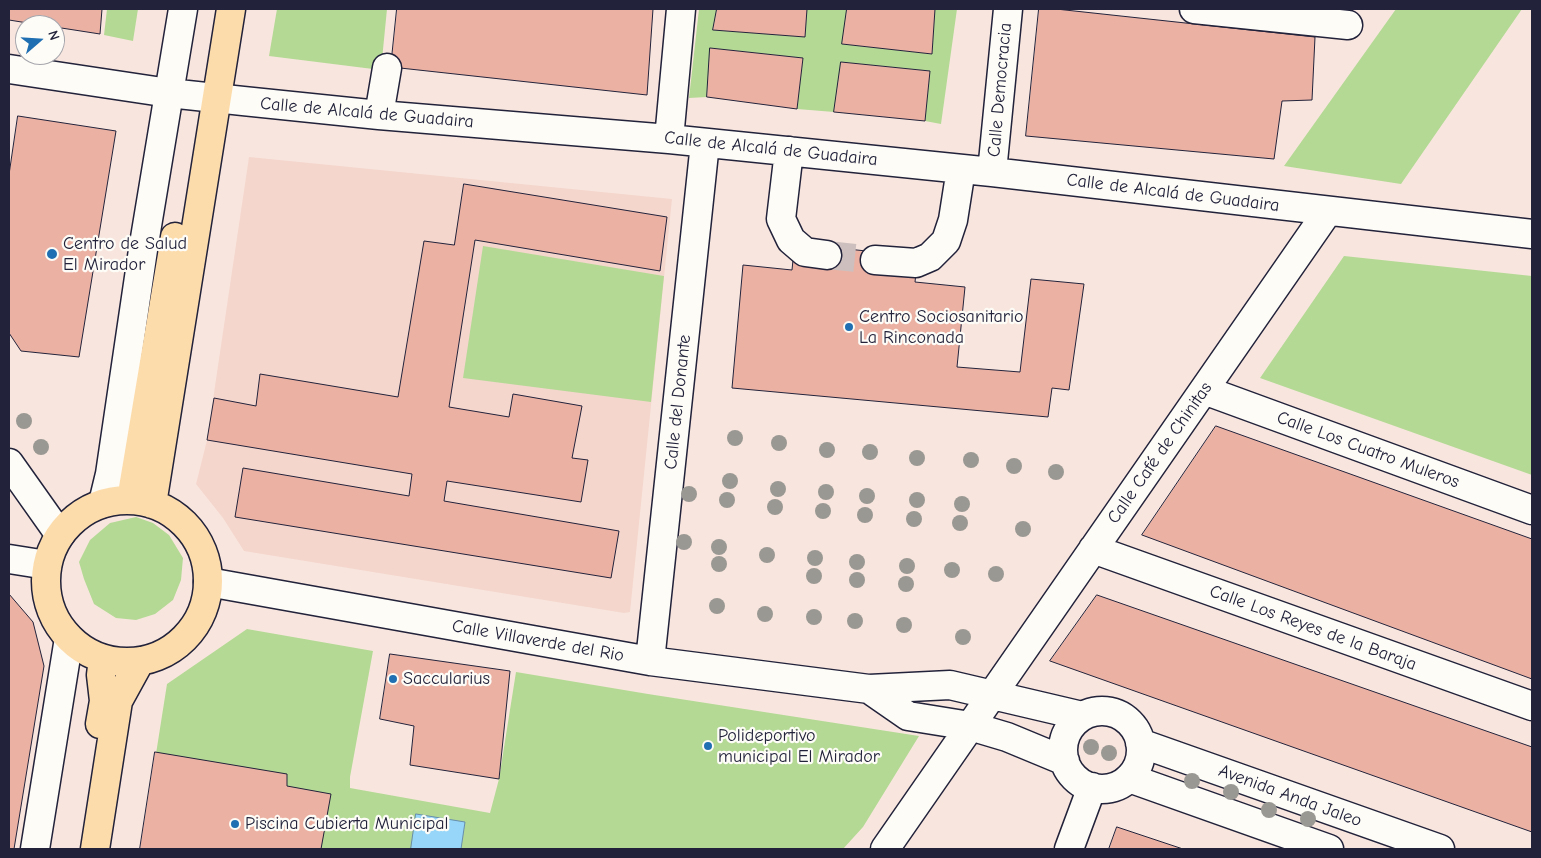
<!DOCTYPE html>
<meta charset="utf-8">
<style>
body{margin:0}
#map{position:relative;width:1541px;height:858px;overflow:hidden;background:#f8e6de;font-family:"Comic Neue",sans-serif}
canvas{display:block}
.frame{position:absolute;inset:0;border:10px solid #22223b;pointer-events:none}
.north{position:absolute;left:15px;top:15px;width:50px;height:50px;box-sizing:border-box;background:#fdfcf7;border:1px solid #a5a5ac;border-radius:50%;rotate:71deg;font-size:14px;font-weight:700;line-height:20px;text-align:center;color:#22223b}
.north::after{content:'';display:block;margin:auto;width:18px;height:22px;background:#1f6fb2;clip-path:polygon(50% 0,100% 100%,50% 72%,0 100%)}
</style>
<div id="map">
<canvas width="1541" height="858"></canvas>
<div class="frame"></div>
<div class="north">N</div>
</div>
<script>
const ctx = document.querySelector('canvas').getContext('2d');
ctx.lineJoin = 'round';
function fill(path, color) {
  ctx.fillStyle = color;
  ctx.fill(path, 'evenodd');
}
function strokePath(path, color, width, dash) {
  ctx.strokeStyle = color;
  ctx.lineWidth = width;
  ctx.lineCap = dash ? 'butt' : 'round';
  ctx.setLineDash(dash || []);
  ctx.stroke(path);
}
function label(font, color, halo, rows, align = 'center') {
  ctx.font = font + ' "Comic Neue",sans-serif';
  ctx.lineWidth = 4.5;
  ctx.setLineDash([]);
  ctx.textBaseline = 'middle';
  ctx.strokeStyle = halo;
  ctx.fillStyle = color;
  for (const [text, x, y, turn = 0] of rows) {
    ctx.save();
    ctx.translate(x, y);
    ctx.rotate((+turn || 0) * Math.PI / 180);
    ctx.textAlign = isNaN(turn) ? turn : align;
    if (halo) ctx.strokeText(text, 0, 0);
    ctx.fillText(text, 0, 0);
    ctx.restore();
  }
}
fill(new Path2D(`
 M 249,157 L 672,199 L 630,612 L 624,613 L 244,551 L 223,518 L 196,484 L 207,440 Z`), '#f4d6cd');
fill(new Path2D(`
 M 107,9 L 138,9 L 133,41 L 104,35 Z
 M 277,9 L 387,9 L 381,70 L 269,56 Z
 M 699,9 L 717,9 L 713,30 L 805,37 L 807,9 L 847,9 L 843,44 L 932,54 L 935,9 L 957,9 L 941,124 L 925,121 L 930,71 L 842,62 L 834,112 L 797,109 L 803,58 L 711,48 L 707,97 L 689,98 Z
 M 1396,9 L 1522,9 L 1401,184 L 1284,166 Z
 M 483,246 L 664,276 L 651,402 L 463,378 Z
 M 1344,256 L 1532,276 L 1532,475 L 1260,378 Z
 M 136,517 L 153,523 L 169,535 L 183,558 L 181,580 L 173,600 L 155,614 L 136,620 L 116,618 L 94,604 L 84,579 L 79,562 L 90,540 L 110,523 Z
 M 247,629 L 373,651 L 350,777 L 350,788 L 490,813 L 499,779 L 516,672 L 648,694 L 919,736 L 863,827 L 843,849 L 141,849 L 167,684 Z`), '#b4d995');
const water = new Path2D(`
 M 416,814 L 465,822 L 461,849 L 411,849 Z`);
fill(water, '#97d6f8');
strokePath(water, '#688eac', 1);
const building = new Path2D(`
 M 9,9 L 102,9 L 100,34 L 55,27 L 55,25 L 40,25 L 9,20 Z
 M 397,9 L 653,9 L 647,95 L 391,67 Z
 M 717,9 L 807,9 L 805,37 L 713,30 Z
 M 847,9 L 935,9 L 932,54 L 842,44 Z
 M 1039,9 L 1056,9 L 1315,37 L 1312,100 L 1282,101 L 1274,159 L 1026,136 Z
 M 710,48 L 803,58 L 797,109 L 707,97 Z
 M 841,62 L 930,71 L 925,121 L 834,112 Z
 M 18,116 L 116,131 L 79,357 L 21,351 L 9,333 L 9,175 Z
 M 464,184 L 667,217 L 660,271 L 475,240 L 449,407 L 509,417 L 513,394 L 582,406 L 572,458 L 588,460 L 581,502 L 447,481 L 444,501 L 619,531 L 611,578 L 235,517 L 243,468 L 409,496 L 412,474 L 207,440 L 214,398 L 256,406 L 260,374 L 398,397 L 424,241 L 454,245 Z
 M 828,247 L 876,252 L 916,273 L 915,282 L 965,287 L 957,367 L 1020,372 L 1031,279 L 1084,284 L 1069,390 L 1052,388 L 1048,417 L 732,388 L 743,265 L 792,270 L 793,260 L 826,263 Z
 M 1216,426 L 1532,539 L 1532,679 L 1142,535 Z
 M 9,594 L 33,622 L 44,666 L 14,849 L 9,849 Z
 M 1097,595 L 1532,747 L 1532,832 L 1050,661 Z
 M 390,654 L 510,671 L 499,779 L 410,765 L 414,726 L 380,719 Z
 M 155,752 L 287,774 L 287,786 L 331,794 L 321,849 L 140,849 Z
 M 1117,827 L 1183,849 L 1109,849 Z`);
fill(building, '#ebb2a4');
strokePath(building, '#22223b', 1);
strokePath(new Path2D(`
 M 827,255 L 875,260`), '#cdbfbd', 28, [28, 14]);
const minor = new Path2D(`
 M 1194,9 L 1348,25
 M 9,69 L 169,93 L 243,101 L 379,115 L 669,139 L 992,172 L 1532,234
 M 379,115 L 387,68
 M 669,139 L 681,9
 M 789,151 L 781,219 L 791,240 L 805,252 L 827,255
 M 992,172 L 1008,9
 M 875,260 L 916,263 L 930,257 L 946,241 L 953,220 L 961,169
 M 1204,390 L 1532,510
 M 9,463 L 60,535
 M 103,503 L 110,474 L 143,250 L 183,9
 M 1093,549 L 1532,706
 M 9,559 L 47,565
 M 208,582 L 650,661 L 869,689 L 950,685 L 1082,716
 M 650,661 L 705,143
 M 869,689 L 908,716 L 970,726 L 1007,737 L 1065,761
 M1063 750a39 39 0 1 1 78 0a39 39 0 1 1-78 0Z
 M 1140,743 L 1440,849
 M 1129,778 L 1329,849
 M 35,849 L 69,638
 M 885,849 L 1328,211
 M 1069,849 L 1092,787`);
const major = new Path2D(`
 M 131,500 L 175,237
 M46 581a81 81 0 1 1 162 0a81 81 0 1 1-162 0Z
 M 152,504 L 231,9
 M 100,724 L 104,701 L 101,675 L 103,659
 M 95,849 L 118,701 L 140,661`);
strokePath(minor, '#22223b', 31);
strokePath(major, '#22223b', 31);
strokePath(minor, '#fdfcf7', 28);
strokePath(major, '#fddcac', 28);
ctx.fillStyle = '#9a9893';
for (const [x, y] of [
 [24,421],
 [735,438],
 [779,443],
 [41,447],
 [827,450],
 [870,452],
 [917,458],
 [971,460],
 [1014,466],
 [1056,472],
 [730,481],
 [778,489],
 [826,492],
 [689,494],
 [867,496],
 [727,500],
 [917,500],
 [962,504],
 [775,507],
 [823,511],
 [865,515],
 [914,519],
 [960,523],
 [1023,529],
 [684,542],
 [719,547],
 [767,555],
 [815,558],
 [857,562],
 [719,564],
 [907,566],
 [952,570],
 [996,574],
 [814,576],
 [857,580],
 [906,584],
 [717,606],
 [765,614],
 [814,617],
 [855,621],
 [904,625],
 [963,637],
 [1091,747],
 [1109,753],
 [1192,781],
 [1231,792],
 [1269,810],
 [1308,819]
]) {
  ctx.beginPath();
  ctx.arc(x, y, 8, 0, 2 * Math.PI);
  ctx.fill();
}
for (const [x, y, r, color] of [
 [52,254,6,"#1f6fb2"],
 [849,327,5,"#1f6fb2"],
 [393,679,5,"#1f6fb2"],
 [708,746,5,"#1f6fb2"],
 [235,824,5,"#1f6fb2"]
]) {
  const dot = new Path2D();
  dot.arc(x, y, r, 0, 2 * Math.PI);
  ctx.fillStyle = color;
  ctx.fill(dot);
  strokePath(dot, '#fdfcf7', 2);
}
label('18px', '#22223b', '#fdfcf7', [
 ["Calle Democracia",1000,90,-85],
 ["Calle de Alcalá de Guadaira",367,113,5],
 ["Calle de Alcalá de Guadaira",771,149,6],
 ["Calle de Alcalá de Guadaira",1173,193,7],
 ["Calle del Donante",678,402,-84],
 ["Calle Los Cuatro Muleros",1368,450,20],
 ["Calle Café de Chinitas",1160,453,-55],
 ["Calle Los Reyes de la Baraja",1313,628,20],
 ["Calle Villaverde del Rio",538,641,10],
 ["Avenida Anda Jaleo",1290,796,20]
]);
label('18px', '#22223b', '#fdfcf7', [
 ["Centro de Salud",63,244],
 ["El Mirador",63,265],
 ["Centro Sociosanitario",859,317],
 ["La Rinconada",859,338],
 ["Saccularius",403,679],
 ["Polideportivo",718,736],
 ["municipal El Mirador",718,757],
 ["Piscina Cubierta Municipal",245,824]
], 'left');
</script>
